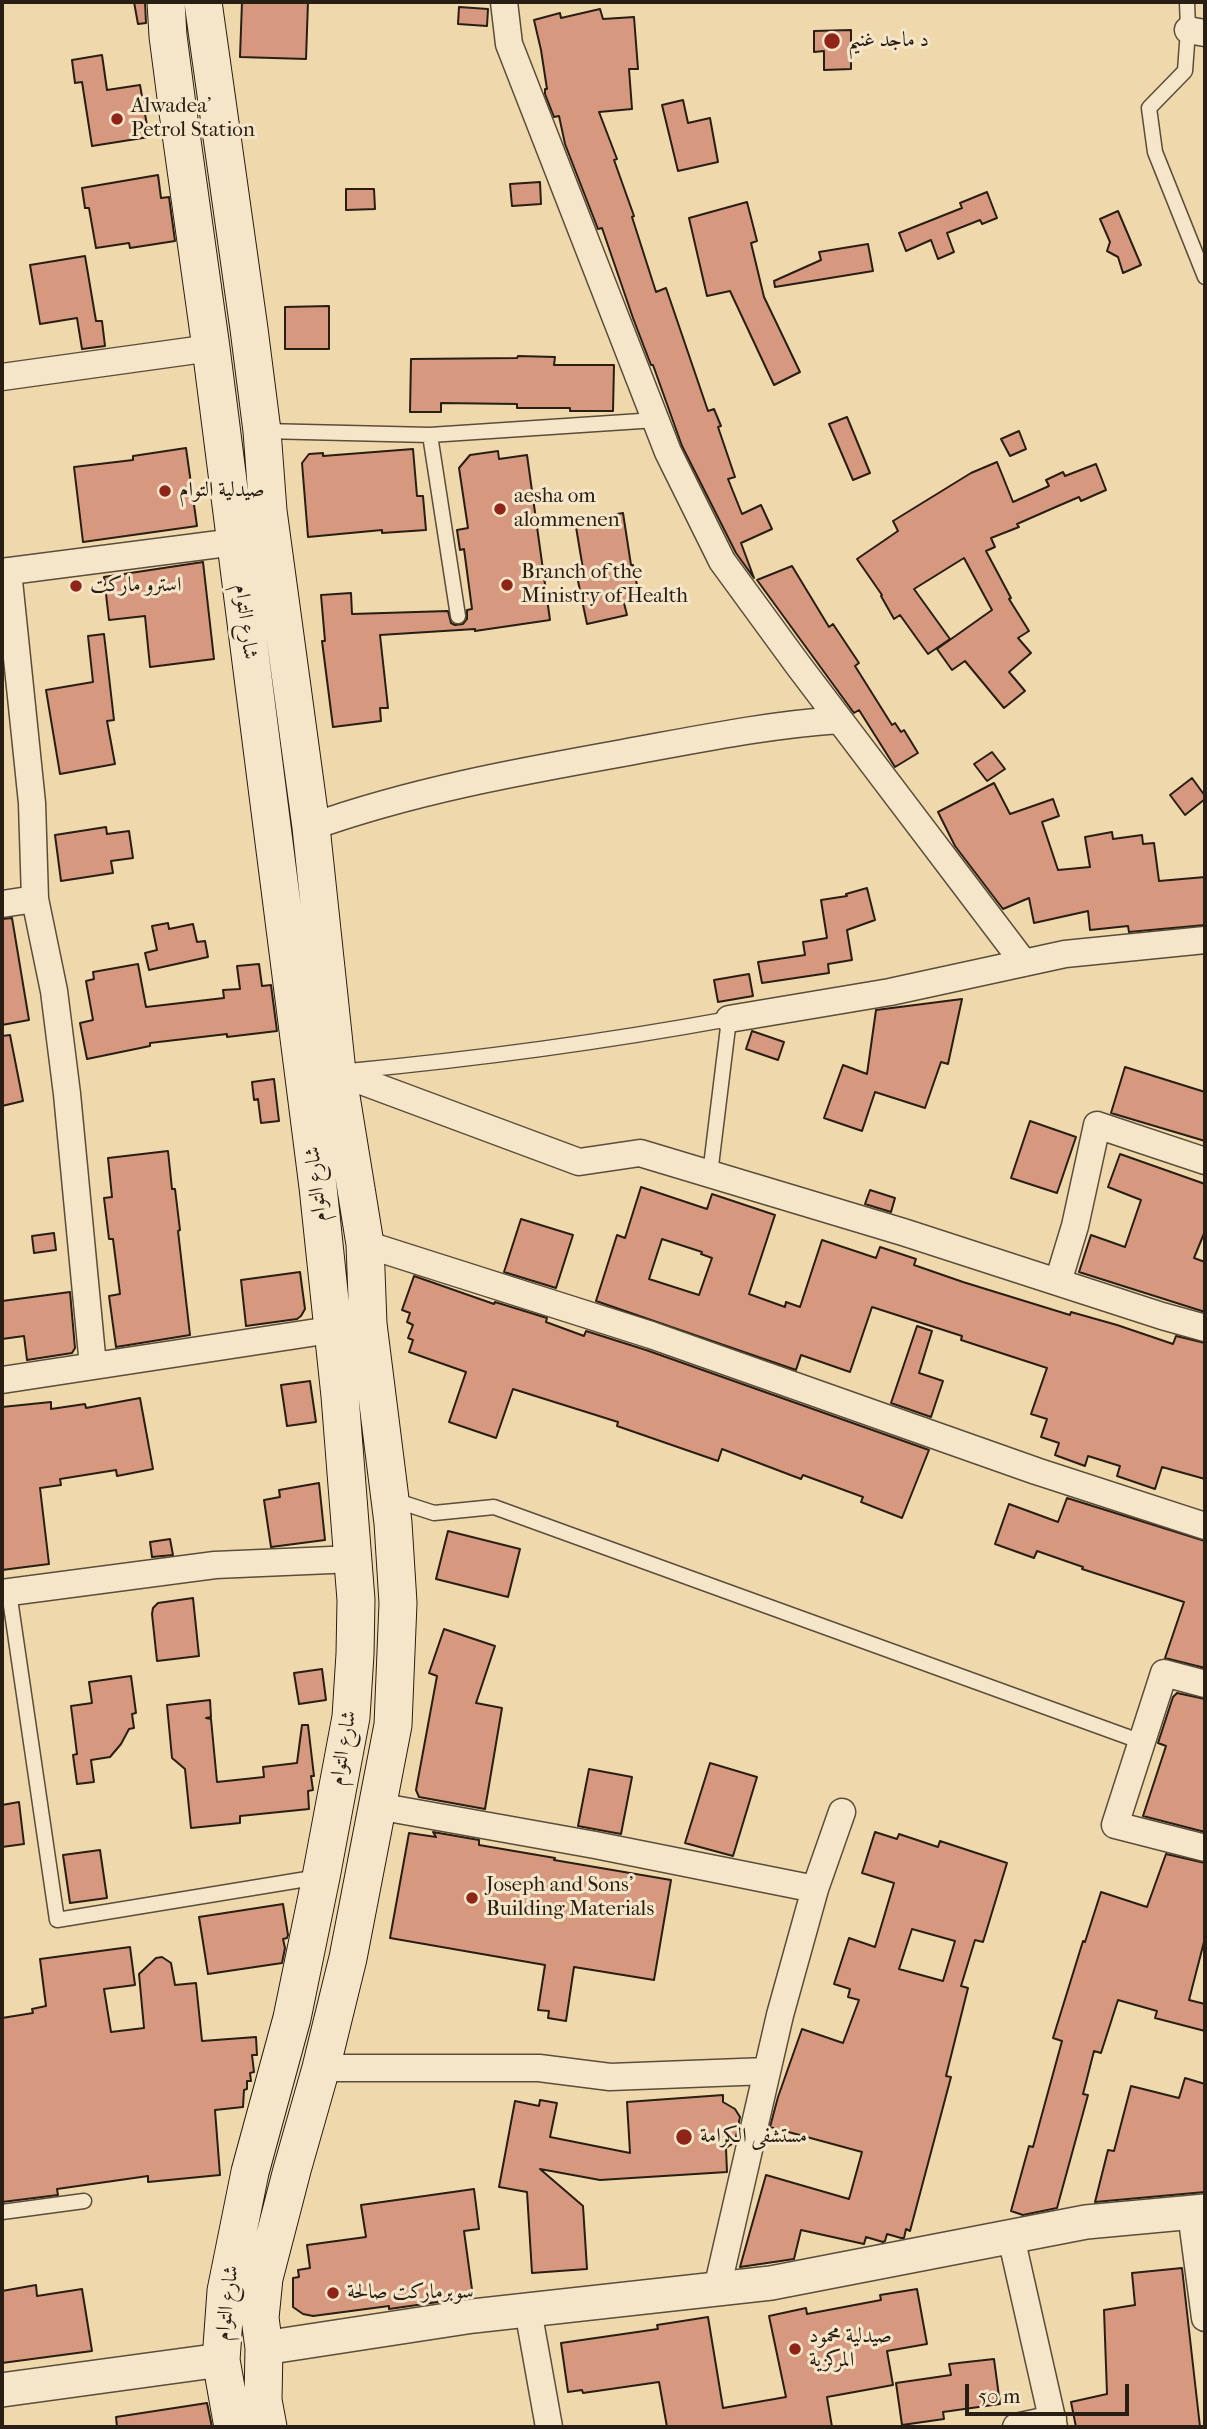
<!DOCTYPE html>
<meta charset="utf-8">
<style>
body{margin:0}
#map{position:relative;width:1207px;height:2429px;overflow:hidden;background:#efd9ac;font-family:"IM FELL French Canon",serif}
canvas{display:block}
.frame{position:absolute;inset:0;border:4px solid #291e14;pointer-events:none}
.scale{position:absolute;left:965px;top:2384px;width:164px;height:32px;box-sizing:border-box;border:4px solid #291e14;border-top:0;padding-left:9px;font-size:21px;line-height:24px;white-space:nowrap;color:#291e14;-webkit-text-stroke:5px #f5e6c9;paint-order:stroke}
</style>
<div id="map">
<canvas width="1207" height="2429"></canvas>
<div class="frame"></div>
<div class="scale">50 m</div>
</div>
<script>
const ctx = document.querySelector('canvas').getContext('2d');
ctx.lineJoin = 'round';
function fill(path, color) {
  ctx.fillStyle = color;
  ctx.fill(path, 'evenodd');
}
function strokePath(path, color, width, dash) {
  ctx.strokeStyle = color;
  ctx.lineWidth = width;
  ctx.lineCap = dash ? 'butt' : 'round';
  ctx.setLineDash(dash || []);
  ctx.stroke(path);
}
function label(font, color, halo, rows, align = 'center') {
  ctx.font = font + ' "IM FELL French Canon",Amiri,serif';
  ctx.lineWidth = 6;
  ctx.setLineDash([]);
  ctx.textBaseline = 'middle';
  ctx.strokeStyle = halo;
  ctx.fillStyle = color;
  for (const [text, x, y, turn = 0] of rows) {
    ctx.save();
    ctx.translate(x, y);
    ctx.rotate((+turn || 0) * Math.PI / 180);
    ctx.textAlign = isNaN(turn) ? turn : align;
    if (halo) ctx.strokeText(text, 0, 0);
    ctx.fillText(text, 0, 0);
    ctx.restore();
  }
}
const building = new Path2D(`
 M 134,2 L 145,2 L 146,23 L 138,24 Z
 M 242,2 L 308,2 L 306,59 L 240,57 Z
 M 459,7 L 488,9 L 487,26 L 458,24 Z
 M 600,9 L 603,19 L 634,17 L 638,69 L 629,69 L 632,109 L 599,112 L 617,159 L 614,160 L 634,216 L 632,217 L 656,292 L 666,288 L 708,411 L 714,409 L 721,426 L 718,427 L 735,477 L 728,479 L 742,514 L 761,505 L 772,529 L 741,543 L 754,578 L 736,553 L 682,446 L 653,365 L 651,365 L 633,318 L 602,228 L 598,229 L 565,144 L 559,116 L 554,117 L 545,94 L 545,89 L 547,89 L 541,50 L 534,20 L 560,13 L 561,18 Z
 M 851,30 L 851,69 L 824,70 L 824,51 L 814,52 L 814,31 Z
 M 102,55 L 107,90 L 140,85 L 149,137 L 92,146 L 82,82 L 75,83 L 72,60 Z
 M 683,100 L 688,123 L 710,118 L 718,162 L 678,171 L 662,105 Z
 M 158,175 L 161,198 L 169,197 L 175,241 L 130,248 L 129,243 L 96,248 L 89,208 L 85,208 L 82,188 Z
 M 540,182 L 541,204 L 512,206 L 510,184 Z
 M 346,189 L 374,189 L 375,209 L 346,210 Z
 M 987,192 L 997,218 L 982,224 L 980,220 L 947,233 L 954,252 L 938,259 L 931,240 L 906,251 L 899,233 L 962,208 L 960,203 Z
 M 747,202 L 757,241 L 751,243 L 764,297 L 800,372 L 774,385 L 730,291 L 707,296 L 689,218 Z
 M 1118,211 L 1141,265 L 1123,273 L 1118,257 L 1107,251 L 1110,242 L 1100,219 Z
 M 868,244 L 873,271 L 775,287 L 774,281 L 821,260 L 819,252 Z
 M 85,256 L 96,321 L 102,321 L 105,346 L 82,349 L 77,318 L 40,324 L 30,265 Z
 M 329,306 L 329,349 L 285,349 L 285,307 Z
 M 518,356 L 555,357 L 554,365 L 614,365 L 613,411 L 570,411 L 570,408 L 517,408 L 517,404 L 441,403 L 441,412 L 410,412 L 411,359 L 517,358 Z
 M 847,417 L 870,473 L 853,480 L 829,424 Z
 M 1019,431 L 1026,449 L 1010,456 L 1001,439 Z
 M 186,448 L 197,526 L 83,542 L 74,467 L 133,460 L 133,456 Z
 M 413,449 L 417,496 L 423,496 L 426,530 L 382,533 L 382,530 L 308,537 L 302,463 L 309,454 L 323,453 L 323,456 Z
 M 498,451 L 499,459 L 527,455 L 550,620 L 475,631 L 475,629 L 380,635 L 388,708 L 380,708 L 381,721 L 333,727 L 322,641 L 325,641 L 321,595 L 351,593 L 352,614 L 448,611 L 451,623 L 455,625 L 463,624 L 467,619 L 467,610 L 472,609 L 464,549 L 460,550 L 457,530 L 468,528 L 459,468 L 470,455 Z
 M 997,462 L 1013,502 L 1049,486 L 1046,480 L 1063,472 L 1065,476 L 1096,464 L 1106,490 L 1081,501 L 1079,497 L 1058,506 L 1017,524 L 1019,527 L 991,538 L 995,547 L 986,551 L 1011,598 L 1009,599 L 1029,631 L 1018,638 L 1031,653 L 1009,672 L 1025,691 L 1004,708 L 965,661 L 952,670 L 937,649 L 992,610 L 964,558 L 914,589 L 950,639 L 928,654 L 900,615 L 894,619 L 881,596 L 882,595 L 857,559 L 898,531 L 893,521 L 971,473 Z
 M 623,513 L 631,565 L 633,565 L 640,600 L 624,603 L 627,615 L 587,624 L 577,576 L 584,575 L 575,521 Z
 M 203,562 L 214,659 L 150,667 L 145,616 L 109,620 L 104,577 Z
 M 792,566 L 829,627 L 833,624 L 859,663 L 855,666 L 892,725 L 895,723 L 901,732 L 904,730 L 918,753 L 895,767 L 859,710 L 854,713 L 757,580 Z
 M 104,634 L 114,720 L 107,721 L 115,764 L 60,774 L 46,690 L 93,682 L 88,636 Z
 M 992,752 L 1005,769 L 987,781 L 974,764 Z
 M 1192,778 L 1205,796 L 1205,799 L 1185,815 L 1170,795 Z
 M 994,783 L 1010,814 L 1053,799 L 1059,816 L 1042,822 L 1058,870 L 1090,867 L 1085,837 L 1112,832 L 1113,839 L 1142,835 L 1143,844 L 1154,843 L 1159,881 L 1205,877 L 1205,925 L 1129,932 L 1128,926 L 1090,930 L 1088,911 L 1034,923 L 1029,898 L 1003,909 L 955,846 L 938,812 Z
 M 106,827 L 107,834 L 129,831 L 133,858 L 111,861 L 113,873 L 61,881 L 55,835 Z
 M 867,888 L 875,920 L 847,930 L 852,960 L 828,964 L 829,973 L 762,983 L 758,962 L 805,955 L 803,942 L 827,938 L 821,900 L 847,896 L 846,894 Z
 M 12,918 L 29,1020 L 2,1025 L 2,919 Z
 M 168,923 L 169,929 L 193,924 L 197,942 L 205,941 L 208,957 L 149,970 L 145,953 L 157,950 L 152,926 Z
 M 138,964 L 146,1007 L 224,998 L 223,990 L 240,989 L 237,966 L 259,964 L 262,986 L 271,985 L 277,1031 L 227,1037 L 227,1034 L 150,1043 L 150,1046 L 87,1059 L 80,1023 L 93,1020 L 86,981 L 94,979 L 93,972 Z
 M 749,974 L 753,996 L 718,1002 L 714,980 Z
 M 962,999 L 948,1064 L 941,1062 L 925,1108 L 875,1092 L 862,1131 L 824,1118 L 843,1065 L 867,1074 L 876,1010 Z
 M 752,1031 L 784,1042 L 778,1060 L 746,1049 Z
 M 10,1035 L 23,1101 L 2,1106 L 2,1036 Z
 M 1125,1067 L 1205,1092 L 1205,1141 L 1111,1113 Z
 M 274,1079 L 279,1121 L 261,1123 L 258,1099 L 254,1100 L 252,1082 Z
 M 1030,1121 L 1076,1137 L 1057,1193 L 1011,1178 Z
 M 168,1151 L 172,1189 L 175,1189 L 180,1230 L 178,1231 L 190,1335 L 116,1347 L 109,1296 L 120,1294 L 113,1239 L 109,1239 L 104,1198 L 112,1197 L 108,1158 Z
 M 1120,1154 L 1205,1184 L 1205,1231 L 1194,1258 L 1205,1262 L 1205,1312 L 1079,1272 L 1091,1235 L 1125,1247 L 1141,1200 L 1108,1187 Z
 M 641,1187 L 707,1209 L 712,1194 L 775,1215 L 749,1294 L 785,1307 L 786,1302 L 800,1307 L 822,1240 L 876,1258 L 880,1247 L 916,1259 L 914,1265 L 963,1282 L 1070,1315 L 1071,1312 L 1117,1325 L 1173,1344 L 1176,1336 L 1205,1343 L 1205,1479 L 1162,1467 L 1155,1489 L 1117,1476 L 1120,1466 L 1088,1456 L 1085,1466 L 1055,1455 L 1059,1443 L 1041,1437 L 1047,1419 L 1031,1414 L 1047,1368 L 961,1340 L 962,1336 L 872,1307 L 850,1372 L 801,1355 L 796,1370 L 596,1301 L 617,1235 L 625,1238 ZM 662,1239 L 702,1252 L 701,1254 L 712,1258 L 699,1295 L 649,1279 Z
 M 870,1190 L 895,1198 L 891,1212 L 865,1204 Z
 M 521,1219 L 573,1235 L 556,1288 L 504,1272 Z
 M 54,1233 L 56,1250 L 34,1253 L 32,1236 Z
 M 300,1272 L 305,1309 L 301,1316 L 297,1319 L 246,1326 L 241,1280 Z
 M 414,1276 L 494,1304 L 495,1302 L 547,1318 L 546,1322 L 584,1336 L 586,1331 L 646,1350 L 929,1450 L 902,1518 L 861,1502 L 863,1497 L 803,1475 L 801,1479 L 722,1449 L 718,1461 L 617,1426 L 618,1422 L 513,1389 L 496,1438 L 449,1422 L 466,1372 L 409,1352 L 413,1340 L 408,1338 L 413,1325 L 407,1322 L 410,1313 L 402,1310 Z
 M 70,1292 L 75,1348 L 72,1353 L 27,1360 L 24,1336 L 2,1339 L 2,1301 Z
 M 917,1326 L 932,1331 L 919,1373 L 943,1381 L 931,1417 L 891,1403 Z
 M 310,1381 L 316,1422 L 287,1426 L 281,1385 Z
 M 140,1398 L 153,1469 L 117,1476 L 116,1470 L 60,1479 L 61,1485 L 40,1488 L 49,1564 L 2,1570 L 2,1407 L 51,1402 L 51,1409 L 85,1404 L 86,1408 Z
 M 319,1483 L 325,1540 L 271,1547 L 264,1500 L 280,1497 L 279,1490 Z
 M 1067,1498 L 1205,1541 L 1205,1668 L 1165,1658 L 1184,1602 L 1082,1569 L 1083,1567 L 1037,1551 L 1034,1558 L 995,1544 L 1009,1504 L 1058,1522 Z
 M 448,1531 L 520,1549 L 508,1597 L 436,1579 Z
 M 170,1539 L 173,1555 L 152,1557 L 150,1542 Z
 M 193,1598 L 199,1656 L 157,1661 L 152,1614 L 153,1608 L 158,1603 Z
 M 444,1629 L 495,1646 L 476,1703 L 502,1708 L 485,1809 L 419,1797 L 416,1790 L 437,1676 L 429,1673 Z
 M 322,1669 L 326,1700 L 299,1704 L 294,1673 Z
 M 131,1676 L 136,1713 L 132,1714 L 134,1728 L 129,1729 L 121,1744 L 110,1757 L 91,1760 L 94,1782 L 77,1784 L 73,1755 L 77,1754 L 71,1706 L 92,1703 L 89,1682 Z
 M 1177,1693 L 1205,1699 L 1205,1832 L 1143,1816 L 1166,1746 L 1158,1743 L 1173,1697 Z
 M 210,1700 L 211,1717 L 206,1718 L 211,1719 L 217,1782 L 264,1777 L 263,1767 L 297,1763 L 302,1725 L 308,1725 L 314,1776 L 311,1776 L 313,1790 L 308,1791 L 309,1809 L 240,1816 L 240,1823 L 191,1828 L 185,1769 L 172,1758 L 167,1705 Z
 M 710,1763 L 757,1777 L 733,1856 L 685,1843 Z
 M 589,1769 L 632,1777 L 621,1834 L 578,1826 Z
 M 19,1802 L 24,1844 L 2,1847 L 2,1805 Z
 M 433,1832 L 479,1840 L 479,1845 L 555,1858 L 554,1860 L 671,1880 L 654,1980 L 574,1967 L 566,2021 L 548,2018 L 549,2011 L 538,2010 L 545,1965 L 390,1938 L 409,1833 L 436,1837 Z
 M 875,1832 L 897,1839 L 899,1834 L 938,1847 L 940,1841 L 1007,1863 L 983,1942 L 975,1940 L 961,1986 L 968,1988 L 946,2076 L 951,2077 L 910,2231 L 906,2229 L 904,2238 L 901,2238 L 887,2234 L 885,2241 L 883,2242 L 866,2237 L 864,2244 L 801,2230 L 794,2259 L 740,2267 L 766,2175 L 849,2199 L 862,2152 L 770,2127 L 778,2097 L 802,2029 L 843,2043 L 859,2000 L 848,1997 L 850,1989 L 834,1984 L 849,1938 L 875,1947 L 894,1883 L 862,1873 ZM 912,1929 L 955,1941 L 943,1981 L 899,1969 Z
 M 100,1850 L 107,1898 L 70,1903 L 63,1855 Z
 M 1166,1854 L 1205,1863 L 1205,1938 L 1189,2000 L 1205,2004 L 1205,2031 L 1155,2018 L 1157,2011 L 1118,2000 L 1101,2053 L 1094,2051 L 1083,2094 L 1088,2095 L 1057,2208 L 1023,2215 L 1011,2211 L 1029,2146 L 1033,2147 L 1062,2041 L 1053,2038 L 1083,1941 L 1085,1942 L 1101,1892 L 1147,1907 Z
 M 283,1904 L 288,1935 L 287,1938 L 283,1939 L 285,1948 L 282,1963 L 208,1974 L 199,1917 Z
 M 130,1947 L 135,1985 L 104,1989 L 111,2032 L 144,2028 L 139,1974 L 156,1958 L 162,1957 L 171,1963 L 175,1985 L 196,1983 L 202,2041 L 256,2037 L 257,2055 L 252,2055 L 254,2072 L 250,2073 L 251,2081 L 247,2081 L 247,2089 L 244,2090 L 243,2107 L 215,2110 L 220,2175 L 148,2182 L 148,2176 L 57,2189 L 58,2195 L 2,2202 L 2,2018 L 33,2013 L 32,2009 L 46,2006 L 40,1959 Z
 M 1185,2078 L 1205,2084 L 1205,2192 L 1095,2202 L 1108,2150 L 1114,2151 L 1131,2086 L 1179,2098 Z
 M 723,2095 L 723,2102 L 735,2109 L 740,2117 L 735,2142 L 726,2148 L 727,2172 L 600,2180 L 540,2169 L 583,2206 L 587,2269 L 532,2273 L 527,2192 L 499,2187 L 515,2101 L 539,2106 L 540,2100 L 557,2103 L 550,2137 L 630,2153 L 627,2102 Z
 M 474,2189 L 479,2229 L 464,2231 L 473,2297 L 389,2309 L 389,2306 L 313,2316 L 303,2314 L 293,2307 L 293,2278 L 299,2277 L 298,2270 L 310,2268 L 307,2245 L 366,2237 L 361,2205 Z
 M 1182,2268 L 1200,2427 L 1076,2427 L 1071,2402 L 1107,2394 L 1104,2310 L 1135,2305 L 1132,2273 Z
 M 36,2285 L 37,2296 L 82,2289 L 92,2351 L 2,2363 L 2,2291 Z
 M 917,2289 L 927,2344 L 887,2351 L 893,2385 L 827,2397 L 832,2427 L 667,2427 L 659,2382 L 583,2393 L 582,2390 L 568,2392 L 561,2343 L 658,2329 L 657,2325 L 708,2317 L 723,2408 L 786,2397 L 769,2316 L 806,2308 L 807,2314 L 881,2300 L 880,2295 Z
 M 994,2359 L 1000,2404 L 943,2412 L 944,2419 L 902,2425 L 896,2383 L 951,2375 L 949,2364 Z
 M 207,2403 L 212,2427 L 117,2427 L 116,2417 Z`);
fill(building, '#d69980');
strokePath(building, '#291e14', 2);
const service = new Path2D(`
 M 1187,2 L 1188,30 L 1185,71 L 1149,108 L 1155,152 L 1205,277
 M 263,431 L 430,435 L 656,420
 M 430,435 L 458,616
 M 349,1071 C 477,1059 603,1042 729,1019 L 710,1174
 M 391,1499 L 434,1513 L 494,1507 L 1142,1742
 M 9,1592 L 57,1920 L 319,1877
 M 2,2212 L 84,2201`);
const minor = new Path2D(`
 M 504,2 L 509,44 L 668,452 L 722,561 L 798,665 L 1024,963
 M 1188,30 L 1205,33
 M 2,377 L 211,348
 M 8,571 L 32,803 L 35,899 L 54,991 L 67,1094 L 93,1366
 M 2,572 L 235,542
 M 311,827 C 412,791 517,772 623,753 C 695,740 766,725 839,720
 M 2,904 L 35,899
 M 729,1019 L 890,992 L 1065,954 L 1205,940
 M 337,1072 L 579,1162 L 640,1153 L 903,1232 L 1162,1316 L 1205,1328
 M 365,1244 L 651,1335 L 1036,1471 L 1205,1526
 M 1058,1282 L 1075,1226 L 1097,1125 L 1205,1161
 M 2,1380 L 350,1327
 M 2,1593 L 215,1565 L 354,1559
 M 1205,1684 L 1164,1673 L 1115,1825 L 1205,1848
 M 377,1806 L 595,1845 L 815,1889
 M 321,2068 L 539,2068 L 610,2077 L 767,2071
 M 1191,2213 L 1205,2318
 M 1011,2237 L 1054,2427
 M 717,2289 L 780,2015 L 815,1889 L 842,1812
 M 528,2310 L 549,2427
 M 1016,2427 L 1053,2419`);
const tertiary = new Path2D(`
 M 264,2348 L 473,2316 L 771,2283 L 1086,2222 L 1205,2211
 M 2,2390 L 221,2360`);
const secondary = new Path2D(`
 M 166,2 L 168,36 L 177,105 L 211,348 L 318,1187 L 340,1396 L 356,1600 L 355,1654 L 351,1717 L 321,1877 L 292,2018 L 250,2172 L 226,2291 L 221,2360 L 233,2427
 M 203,2 L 249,329 L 262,431 L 268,511 L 311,827 L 337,1072 L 365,1244 L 368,1324 L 393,1523 L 398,1603 L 393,1725 L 348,1958 L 321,2068 L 292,2170 L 264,2278 L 260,2318 L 264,2348 L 263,2400 L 268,2427`);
strokePath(service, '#5a4d3a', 17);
strokePath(minor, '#5a4d3a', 29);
strokePath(tertiary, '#5a4d3a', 36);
strokePath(secondary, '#291e14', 39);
strokePath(service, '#f5e6c9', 14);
strokePath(minor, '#f5e6c9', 26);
strokePath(tertiary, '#f5e6c9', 33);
strokePath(secondary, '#f5e6c9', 37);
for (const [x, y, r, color] of [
 [832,41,9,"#8f2418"],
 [117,119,7,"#8f2418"],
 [165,491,7,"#8f2418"],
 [500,509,7,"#8f2418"],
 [507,585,7,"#8f2418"],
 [76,586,7,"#8f2418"],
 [472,1898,7,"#8f2418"],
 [684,2137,9,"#8f2418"],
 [333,2293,7,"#8f2418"],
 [795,2349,7,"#8f2418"]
]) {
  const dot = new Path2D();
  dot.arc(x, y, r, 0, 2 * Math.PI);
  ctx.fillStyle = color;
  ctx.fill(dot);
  strokePath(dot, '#f5e6c9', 2.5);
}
label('21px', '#291e14', '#f5e6c9', [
 ["د ماجد غنيم",848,41],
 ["Alwadea'",131,107],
 ["Petrol Station",131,131],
 ["صيدلية التوام",179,491],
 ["aesha om",514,497],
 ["alommenen",514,521],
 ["Branch of the",521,573],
 ["Ministry of Health",521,597],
 ["استرو ماركت",90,586],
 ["Joseph and Sons'",486,1886],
 ["Building Materials",486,1910],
 ["مستشفى الكرامة",700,2137],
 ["سوبرماركت صالحة",347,2293],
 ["صيدلية محمود",809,2337],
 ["المركزية",809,2361]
], 'left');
label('21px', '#291e14', '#f5e6c9', [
 ["شارع التوام",245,622,83],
 ["شارع التوام",317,1184,-96],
 ["شارع التوام",344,1748,-80],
 ["شارع التوام",228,2303,-83]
]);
</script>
